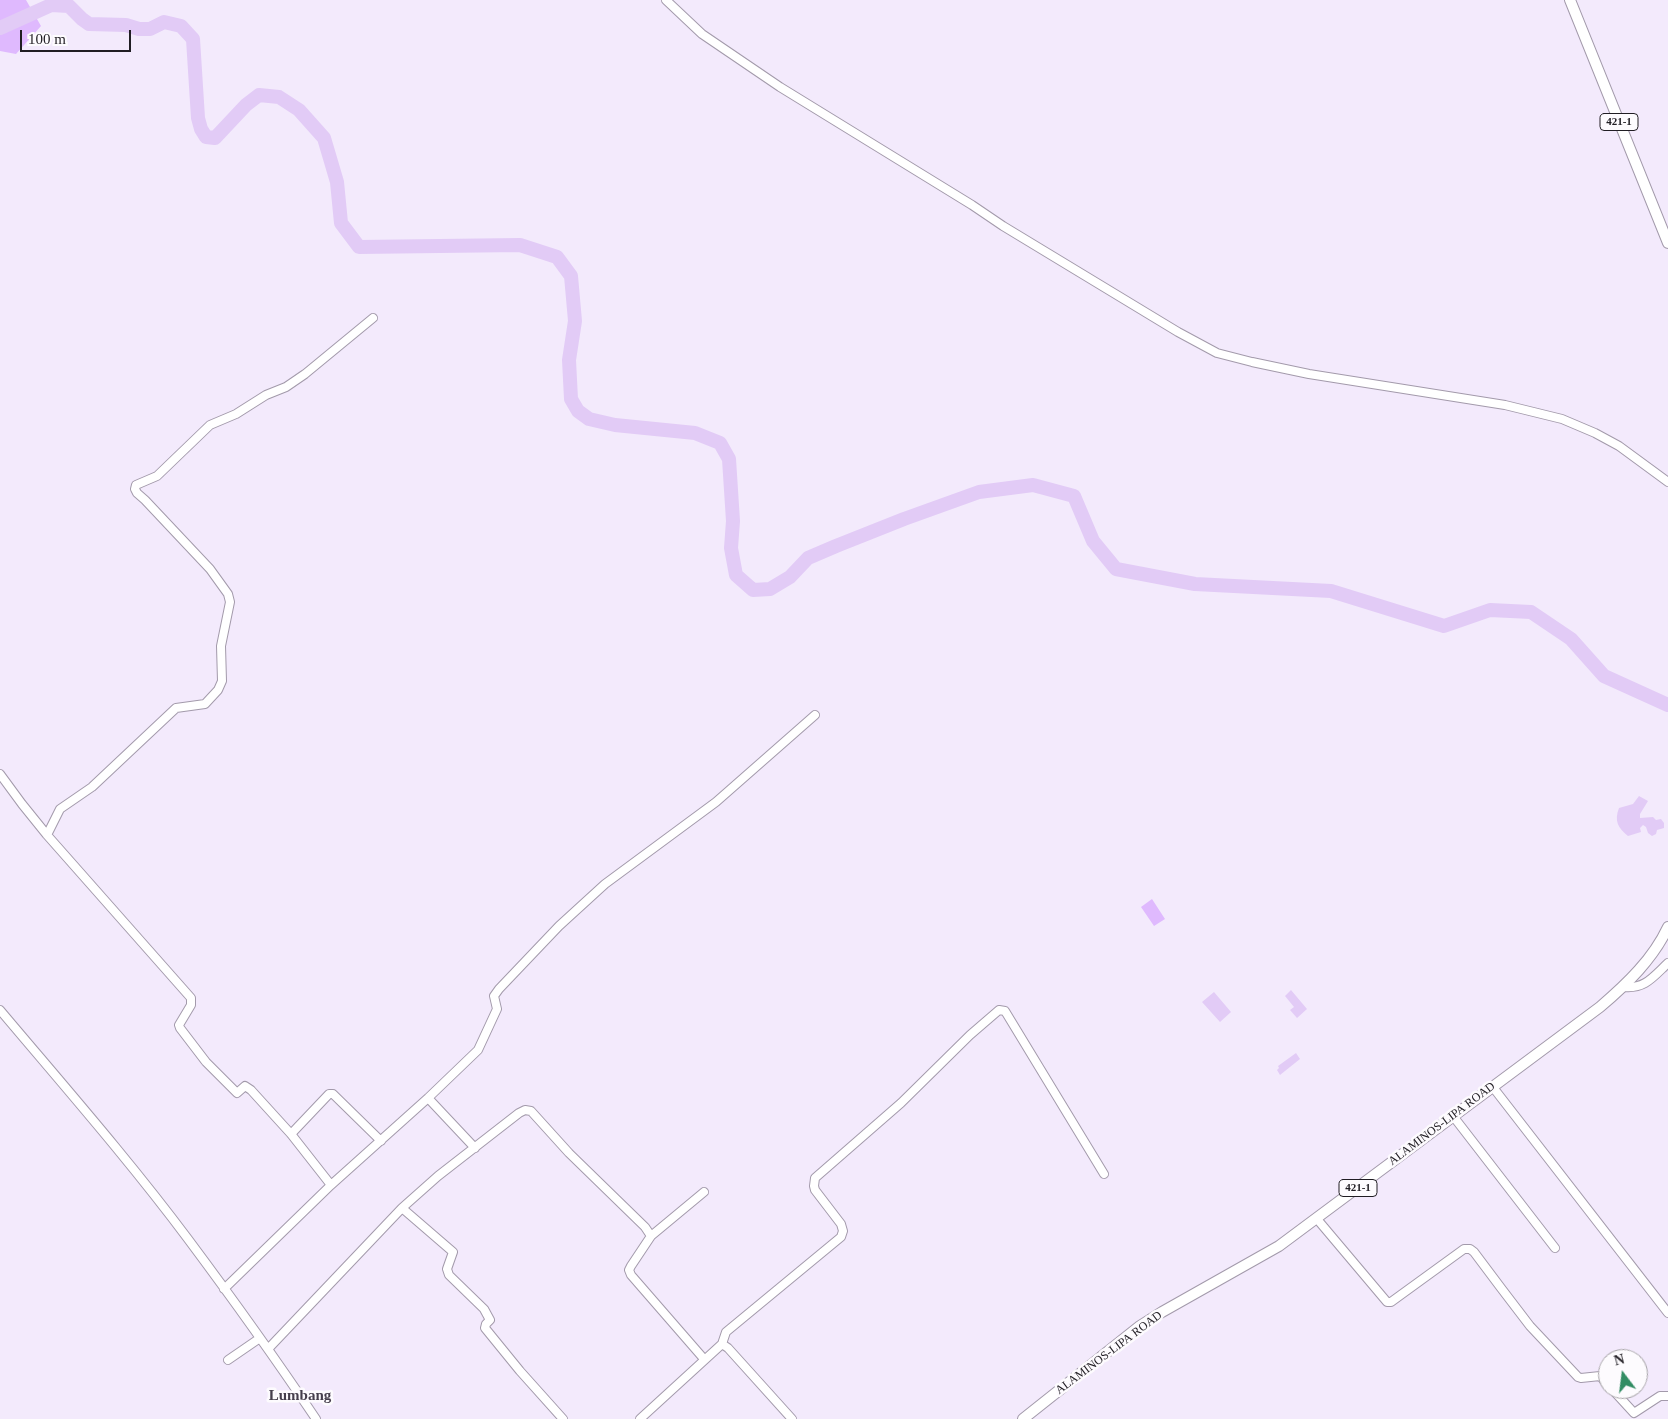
<!DOCTYPE html>
<style>
body{margin:0}
#map{position:relative;width:1668px;height:1419px;overflow:hidden;background:#f3eafc;font-family:Georgia,serif}
canvas{display:block}
.north{position:absolute;left:1598px;top:1349px;width:50px;height:50px;box-sizing:border-box;background:#fdfbfe;border:1px solid #a5a2a6;border-radius:50%;rotate:345deg;font-size:14px;font-weight:700;line-height:20px;text-align:center;color:#201d23}
.north::after{content:'';display:block;margin:auto;width:18px;height:22px;background:#328d64;clip-path:polygon(50% 0,100% 100%,50% 72%,0 100%)}
.scale{position:absolute;left:20px;top:30px;width:111px;height:22px;box-sizing:border-box;border:2px solid #201d23;border-top:0;padding-left:6px;font-size:15px;line-height:18px;white-space:nowrap;color:#201d23;-webkit-text-stroke:4px #fdfbfe;paint-order:stroke}
</style>
<div id="map">
<canvas width="1668" height="1419"></canvas>
<div class="north">N</div>
<div class="scale">100 m</div>
</div>
<script>
const ctx = document.querySelector('canvas').getContext('2d');
ctx.lineJoin = 'round';
function fill(path, color) {
  ctx.fillStyle = color;
  ctx.fill(path, 'evenodd');
}
function strokePath(path, color, width, dash) {
  ctx.strokeStyle = color;
  ctx.lineWidth = width;
  ctx.lineCap = dash ? 'butt' : 'round';
  ctx.setLineDash(dash || []);
  ctx.stroke(path);
}
function label(font, color, halo, rows, align = 'center') {
  ctx.font = font + ' Georgia,serif';
  ctx.lineWidth = 5;
  ctx.setLineDash([]);
  ctx.textBaseline = 'middle';
  ctx.strokeStyle = halo;
  ctx.fillStyle = color;
  for (const [text, x, y, turn = 0] of rows) {
    ctx.save();
    ctx.translate(x, y);
    ctx.rotate((+turn || 0) * Math.PI / 180);
    ctx.textAlign = isNaN(turn) ? turn : align;
    if (halo) ctx.strokeText(text, 0, 0);
    ctx.fillText(text, 0, 0);
    ctx.restore();
  }
}
fill(new Path2D(`
 M 0,0 L 26,0 L 41,26 L 16,54 L 0,51 Z
 M 1152,899 L 1165,919 L 1154,926 L 1141,907 Z`), '#dfb9fe');
fill(new Path2D(`
 M 1639,796 L 1648,801 L 1640,814 L 1640,818 L 1653,817 L 1656,820 L 1661,819 L 1664,823 L 1664,828 L 1657,830 L 1656,834 L 1652,836 L 1648,833 L 1646,827 L 1643,825 L 1640,828 L 1641,832 L 1628,836 C 1618,828 1614,821 1619,808 L 1633,804 Z
 M 1291,990 L 1307,1009 L 1297,1018 L 1290,1010 L 1294,1007 L 1285,996 Z
 M 1214,992 L 1231,1012 L 1220,1022 L 1202,1002 Z
 M 1296,1053 L 1300,1059 L 1280,1075 L 1277,1070 L 1279,1068 L 1278,1066 Z`), '#e2cbf6');
strokePath(new Path2D(`
 M 0,28 L 51,5 L 69,6 L 82,19 L 89,24 L 126,25 L 139,29 L 150,29 L 164,22 L 181,26 L 193,39 L 198,118 L 201,129 L 206,137 L 215,138 L 246,105 L 259,95 L 279,97 L 299,110 L 324,138 L 337,182 L 341,223 L 359,247 L 520,245 L 557,257 L 571,276 L 575,321 L 569,360 L 571,399 L 578,411 L 589,419 L 615,425 L 695,433 L 720,443 L 729,459 L 733,521 L 731,548 L 736,575 L 753,590 L 770,589 L 790,577 L 808,558 L 836,546 L 904,519 L 979,492 L 1033,485 L 1074,496 L 1093,541 L 1116,569 L 1195,584 L 1331,591 L 1444,626 L 1490,610 L 1531,612 L 1571,639 L 1604,676 L 1668,705`), '#e2cbf6', 14);
const minor = new Path2D(`
 M 666,0 L 702,34 L 780,87 L 972,205 L 1003,226 L 1178,332 L 1217,353 L 1252,362 L 1309,374 L 1505,405 L 1562,419 L 1595,433 L 1619,446 L 1668,482
 M 0,774 L 22,804 L 47,835 L 191,998 L 191,1005 L 179,1025 L 180,1028 L 206,1062 L 237,1093 L 245,1086 L 251,1090 L 291,1134 L 331,1185
 M 47,835 L 60,809 L 92,787 L 176,708 L 205,704 L 218,690 L 222,681 L 221,646 L 230,602 L 228,594 L 210,569 L 145,500 L 137,493 L 135,489 L 136,485 L 157,476 L 210,425 L 236,414 L 266,395 L 286,387 L 305,374 L 373,318
 M 1624,987 C 1645,989 1653,977 1668,963
 M 0,1010 C 64,1086 129,1160 188,1239 C 232,1298 275,1358 316,1419
 M 1492,1086 L 1668,1313
 M 428,1098 L 475,1148
 M 1453,1116 L 1555,1248
 M 291,1134 L 329,1094 L 333,1094 L 381,1141
 M 402,1208 L 453,1252 L 447,1269 L 449,1275 L 484,1309 L 490,1320 L 486,1324 L 485,1328 L 520,1371 L 563,1419
 M 1317,1219 L 1387,1302 L 1391,1302 L 1464,1249 L 1470,1249 L 1474,1252 L 1501,1288 L 1530,1326 L 1578,1377 L 1581,1378 L 1600,1376 L 1608,1385
 M 651,1236 L 704,1192
 M 224,1289 L 331,1185 L 428,1098 L 478,1050 L 497,1009 L 494,996 L 499,989 L 559,926 L 605,884 L 716,802 L 815,715
 M 722,1344 L 726,1332 L 841,1237 L 843,1231 L 841,1224 L 815,1190 L 814,1186 L 815,1178 L 901,1103 L 970,1035 L 999,1010 L 1005,1011 L 1104,1174
 M 268,1349 L 402,1208 L 438,1176 L 519,1113 L 525,1110 L 531,1111 L 569,1153 L 645,1227 L 651,1236 L 631,1266 L 629,1270 L 631,1275 L 704,1359
 M 228,1360 L 260,1338
 M 1612,1389 L 1634,1413 L 1660,1396 L 1668,1396
 M 640,1419 L 722,1344 L 728,1348 L 792,1419`);
const major = new Path2D(`
 M 1570,0 L 1668,243
 M 1023,1419 L 1140,1326 L 1162,1312 L 1279,1246 L 1600,1007 C 1627,984 1653,959 1668,927`);
strokePath(minor, '#a39aab', 10);
strokePath(major, '#a39aab', 12);
strokePath(minor, '#fff', 8);
strokePath(major, '#fff', 10);
for (const [x, y, w] of [
 [1619,122,38],
 [1358,1188,38]
]) {
  const box = new Path2D();
  box.roundRect(x - w / 2, y - 8.5, w, 17, 4);
  ctx.fillStyle = '#fdfbfe';
  ctx.fill(box);
  strokePath(box, '#201d23', 1);
}
label('bold 11px', '#201d23', null, [
 ["421-1",1619,122],
 ["421-1",1358,1188]
]);
label('12px', '#201d23', '#fdfbfe', [
 ["ALAMINOS-LIPA ROAD",1442,1124,-37],
 ["ALAMINOS-LIPA ROAD",1109,1353,-37]
]);
label('bold 15px', '#453e4c', '#fdfbfe', [
 ["Lumbang",300,1396]
]);
</script>
